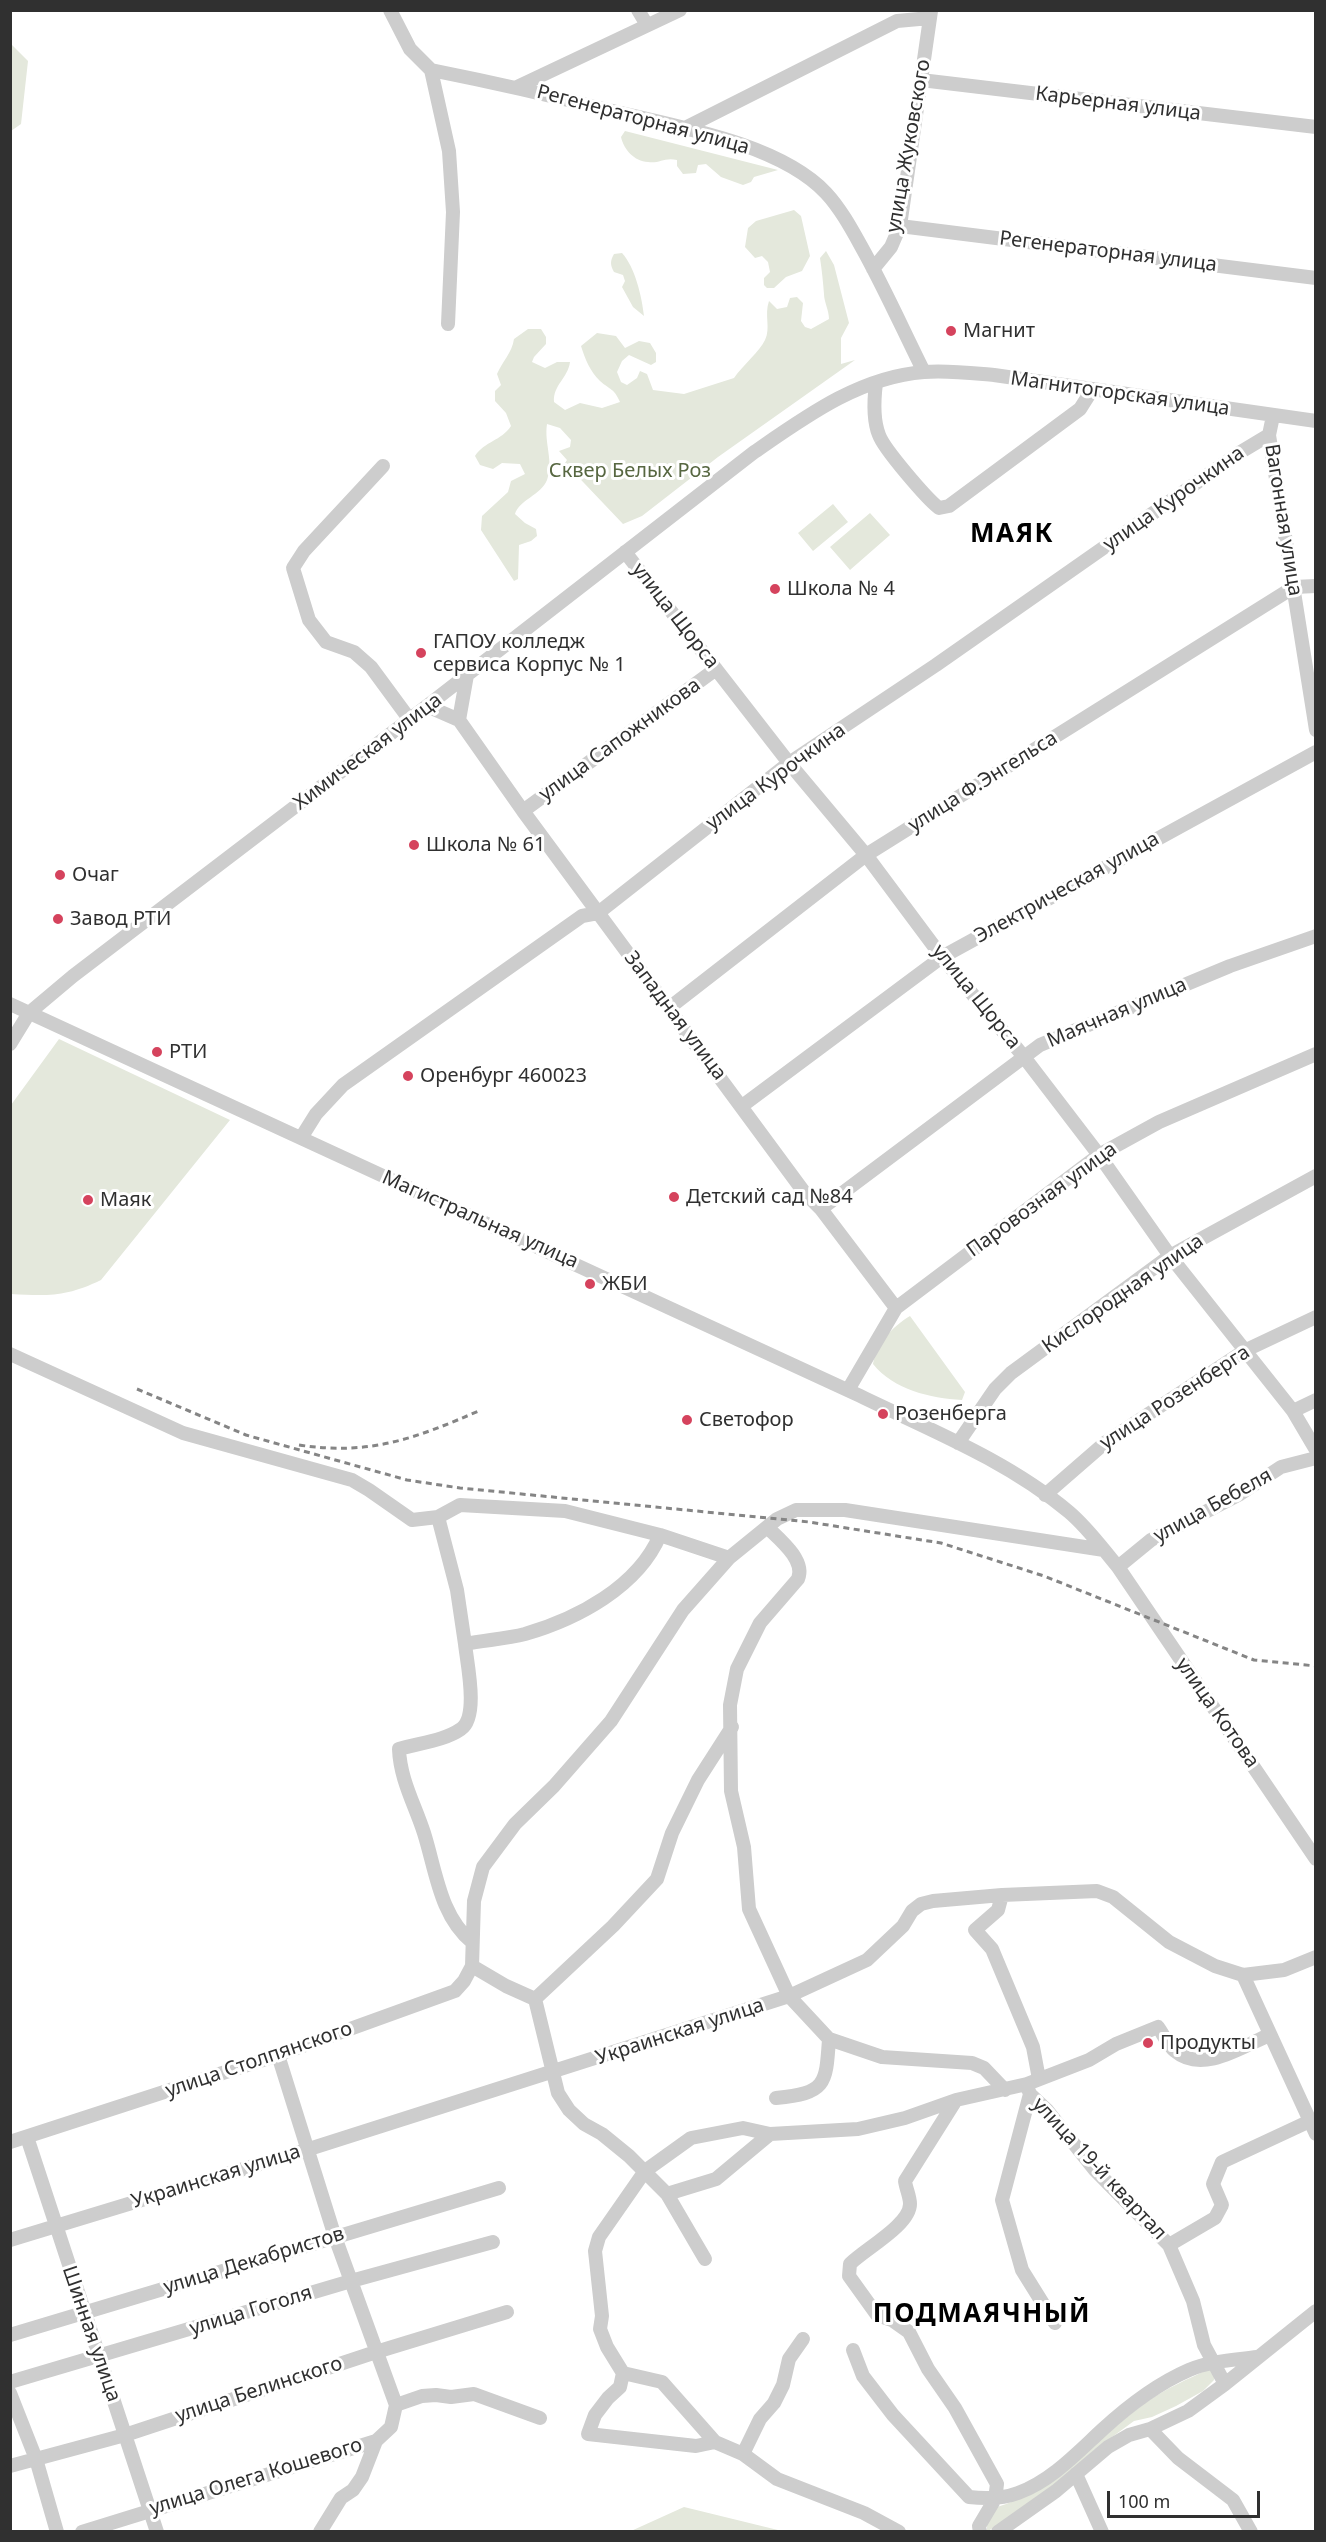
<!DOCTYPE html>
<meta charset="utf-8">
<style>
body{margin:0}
#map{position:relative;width:1326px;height:2542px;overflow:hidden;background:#fff;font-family:"Noto Sans",sans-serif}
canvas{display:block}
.frame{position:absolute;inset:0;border:12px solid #303030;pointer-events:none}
.scale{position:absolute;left:1107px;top:2491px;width:153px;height:27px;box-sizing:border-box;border:3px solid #303030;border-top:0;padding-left:8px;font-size:18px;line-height:21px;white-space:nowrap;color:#303030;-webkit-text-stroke:4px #fff;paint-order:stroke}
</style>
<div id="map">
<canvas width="1326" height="2542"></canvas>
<div class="frame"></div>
<div class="scale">100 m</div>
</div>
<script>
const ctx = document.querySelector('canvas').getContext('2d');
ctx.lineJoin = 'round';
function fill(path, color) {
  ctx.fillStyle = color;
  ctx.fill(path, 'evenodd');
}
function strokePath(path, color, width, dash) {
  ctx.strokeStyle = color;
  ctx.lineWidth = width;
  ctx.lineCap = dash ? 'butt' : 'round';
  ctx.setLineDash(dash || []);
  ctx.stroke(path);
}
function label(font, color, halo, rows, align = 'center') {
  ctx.font = font + ' "Noto Sans",sans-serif';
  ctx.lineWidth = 6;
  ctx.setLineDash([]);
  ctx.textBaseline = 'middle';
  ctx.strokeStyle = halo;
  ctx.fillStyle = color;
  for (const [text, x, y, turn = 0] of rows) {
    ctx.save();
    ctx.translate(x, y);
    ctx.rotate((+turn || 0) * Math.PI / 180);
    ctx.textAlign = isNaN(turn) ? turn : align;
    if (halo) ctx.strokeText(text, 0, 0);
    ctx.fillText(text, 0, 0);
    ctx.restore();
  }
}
fill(new Path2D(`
 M 11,44 L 28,61 L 21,124 L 11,131 Z
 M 625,131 L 778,170 L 754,177 L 751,182 L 743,185 L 721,177 L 706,164 L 698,165 L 696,173 L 683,174 L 677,166 L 677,160 C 664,157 659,164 648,162 C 634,161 624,150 621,137 Z
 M 794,210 L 801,216 L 810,256 L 802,271 L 786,277 L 774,288 L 767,288 L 764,285 L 764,278 L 770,272 L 768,262 L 762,256 L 755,258 L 745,247 L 748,228 L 756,221 Z
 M 826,251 L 834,265 L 849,323 L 841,338 L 841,364 L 855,360 L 718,457 L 642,516 L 623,524 L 565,463 L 567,460 L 559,451 L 570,447 L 571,440 L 560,428 L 547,424 C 544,443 554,462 547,480 C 541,495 519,500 515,514 L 525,523 L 536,529 L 537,536 L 531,541 L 519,545 L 518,579 L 514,581 L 481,530 L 482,516 L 508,492 L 511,481 L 525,474 L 520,464 L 502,463 L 493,469 L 480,465 L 475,456 C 485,441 501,441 511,426 L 506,413 L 495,401 L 495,391 L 501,385 L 497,374 C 502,362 512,353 514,339 L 528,329 L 541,329 L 546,337 L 546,344 L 534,357 L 532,362 L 545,368 L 557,362 L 570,362 C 568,378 553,385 554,402 L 565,410 L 580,403 L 602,408 L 620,402 C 614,388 610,390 600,381 C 590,371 585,359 581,346 L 597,333 L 616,336 L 625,348 L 639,341 L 650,343 L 656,353 L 656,362 L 651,365 L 629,355 L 622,361 L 617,372 L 621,382 L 627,385 L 637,378 L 640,371 L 647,374 L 653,390 L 684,394 L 734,378 C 743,365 760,351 765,340 C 771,328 764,315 769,301 L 777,309 L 787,307 L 790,298 L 797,297 L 803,303 L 801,321 L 805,327 L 811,329 L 829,319 C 829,310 824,302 824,294 C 823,282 822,271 820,258 Z
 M 622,253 C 635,267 642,297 644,316 L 633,307 L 622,287 L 625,281 L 623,275 L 614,272 C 610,265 610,261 614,254 Z
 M 833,504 L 848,522 L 813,551 L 798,533 Z
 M 870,513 L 890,535 L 850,570 L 830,547 Z
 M 59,1039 L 230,1120 L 101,1280 C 66,1297 48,1296 11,1294 L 11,1105 Z
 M 910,1316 L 965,1392 L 962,1400 C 930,1398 894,1390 873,1364 C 877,1343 892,1327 910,1316 Z
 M 1209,2369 L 1214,2372 L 1214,2380 L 1203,2391 L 1176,2406 L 1152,2417 L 1134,2421 L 1093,2451 L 1059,2482 L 987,2532 L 987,2522 L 994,2508 C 1057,2490 1096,2438 1148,2401 C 1167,2388 1188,2379 1209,2369 Z
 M 684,2507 L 782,2531 L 783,2531 L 631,2531 Z`), '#e4e8dc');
strokePath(new Path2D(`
 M 390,10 L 410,49 L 431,70 L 449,151 L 453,212 L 448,324
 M 638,10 L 647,25
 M 431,70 C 491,82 549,95 608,110 C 674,126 779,143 826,193 C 840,208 851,228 861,246 C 884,287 903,330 924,372
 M 921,80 L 1316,127
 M 517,87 L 680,10
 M 685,128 L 897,21 L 930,18
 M 900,226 L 1316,278
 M 873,269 L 891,247 L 900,226 L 931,11
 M 876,383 C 874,399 873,420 879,435 C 884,449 927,499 939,508 L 949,506 L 1080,409 L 1092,390
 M 1273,416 L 1269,435 L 1316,730
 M 383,466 L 304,551 L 293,568 L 309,620 L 326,642 L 354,652 L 371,667 L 410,720
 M 625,552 L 789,763 L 866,855 L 942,957 L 1024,1057 L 1099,1155 L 1170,1256 L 1293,1411 L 1316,1450
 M 427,706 L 459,720 L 467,675
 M 459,720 L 523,811 L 804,1192 L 821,1209 L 896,1308
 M 523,811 L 716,669
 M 10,1004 L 856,1394 C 928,1429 1007,1460 1069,1512 C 1088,1528 1102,1548 1118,1567 L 1316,1859
 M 669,1008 L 866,855 L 1294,587 L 1316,586
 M 10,1044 L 29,1013 L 73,976 L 427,706 L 753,453 C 805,417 859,377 924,372 C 947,370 971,373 994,375 L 1316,421
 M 742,1106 L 942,957 L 1316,752
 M 301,1138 L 316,1114 L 343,1085 L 582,916 L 598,913 L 789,763 L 936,665 L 1239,453 L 1269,435
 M 821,1209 L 1040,1045 L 1230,966 L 1316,936
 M 10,1354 L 183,1433 L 352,1480 L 369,1490 L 412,1520 L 438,1517 L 460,1505 L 565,1511 L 660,1535 L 729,1558
 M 848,1390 L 896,1308 L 1099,1155 L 1159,1122 L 1316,1054
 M 1293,1411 L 1316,1400
 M 958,1443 L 995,1389 L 1011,1373 L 1170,1256 L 1316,1176
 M 1045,1495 L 1106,1442 L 1244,1351 L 1316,1317
 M 438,1517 L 457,1590 L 465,1644 C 485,1640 506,1639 525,1634 C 577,1619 638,1587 660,1535
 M 767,1527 C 779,1539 806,1560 798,1579 L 760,1623 L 737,1669 L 730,1705 L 731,1791 L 744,1847 L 749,1909 L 789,1996 L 829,2039 C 826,2085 826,2093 776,2098
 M 1118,1567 L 1151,1540 L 1240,1494 L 1281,1467 L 1316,1458
 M 465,1644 C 467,1663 479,1717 461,1729 C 444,1741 418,1743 399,1749 C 400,1779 415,1805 424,1833 C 436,1871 440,1916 472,1942
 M 1002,1895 L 998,1910 L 975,1930 L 992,1949 L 1033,2047 L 1039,2079
 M 472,1966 L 506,1986 L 535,1999 L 558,2093 L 569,2110 L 584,2124 L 602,2134 L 629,2156 L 667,2194 L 705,2259
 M 1243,1975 L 1316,2134
 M 535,1999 L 613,1926 L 657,1879 L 672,1833 L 698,1780 L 732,1727
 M 829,2039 L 882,2057 L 972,2063 L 984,2068 L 1005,2090
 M 1027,2086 L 1030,2094 L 1002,2200 L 1022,2270 L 1055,2323
 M 1030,2094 L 1047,2110 L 1094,2169 L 1169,2245 L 1193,2301 L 1204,2345 L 1225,2384
 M 956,2100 L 905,2181 C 906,2189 910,2196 910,2204 C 910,2225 865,2249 850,2264 L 849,2276 L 877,2315 L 892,2320 L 909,2332 L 928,2369 L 955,2408 L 997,2484 L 995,2499 L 979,2526 L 980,2532
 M 27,2137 L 157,2532
 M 10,2142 L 278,2055 L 455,1991 L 464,1981 L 472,1966 L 474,1901 L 483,1867 L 515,1824 L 554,1786 L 611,1721 L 683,1610 L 729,1558 L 777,1519 L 796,1510 L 845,1510 L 1104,1550
 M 667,2194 L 716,2179 L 770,2134
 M 10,2240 L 306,2150 L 789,1996 L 867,1960 L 903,1926 L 912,1911 L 921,1904 L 933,1901 L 1002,1895 L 1097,1891 L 1113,1897 L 1169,1942 L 1215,1966 L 1243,1975 L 1284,1970 L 1316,1957
 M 1169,2245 L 1215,2218 L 1222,2205 L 1213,2184 L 1222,2162 L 1310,2121
 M 10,2335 L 499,2188
 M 853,2350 L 863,2376 L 893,2415 L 969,2497 C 986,2499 1002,2499 1018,2493 C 1051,2481 1077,2453 1102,2430 C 1127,2407 1159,2383 1189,2370 C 1210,2361 1234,2360 1257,2357
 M 623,2373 L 620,2387 L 608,2398 L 595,2415 L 588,2434 L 696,2446 L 715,2442
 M 10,2382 L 351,2281 L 493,2242
 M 10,2393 L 36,2459 L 57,2532
 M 396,2405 L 422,2396 L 436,2395 L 451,2397 L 474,2394 L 540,2418
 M 1150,2429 L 1178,2458 L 1233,2500 L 1251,2532
 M 743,2454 L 760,2419 L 774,2403 L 783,2385 L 789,2359 L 803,2339
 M 10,2466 L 125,2435 L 376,2352 L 507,2312
 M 1076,2474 L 1102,2532
 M 82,2532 L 376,2441 L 391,2427 L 396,2405 L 335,2237 L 278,2055
 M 320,2532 L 341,2498 L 353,2490 L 362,2477 L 376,2441
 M 899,2532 L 864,2513 L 777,2479 L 743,2454 L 715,2442 L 662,2382 L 623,2373 L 607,2347 L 600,2329 L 602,2316 L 595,2251 L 599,2237 L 645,2171 L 691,2138 L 743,2128 L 770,2134 L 858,2129 L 905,2118 L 956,2100 L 1027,2084 L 1089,2060 L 1116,2044 L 1158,2027 C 1163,2034 1168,2045 1175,2051 C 1202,2074 1242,2047 1269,2035
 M 998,2532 L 1056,2491 L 1108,2447 L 1129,2435 L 1150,2429 L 1188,2411 L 1225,2384 L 1316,2311`), '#cdcdcd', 14);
strokePath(new Path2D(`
 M 137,1389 L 246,1435 L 407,1480 L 460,1488 L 809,1522 L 941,1543 L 1044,1576 L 1254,1660 L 1316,1666
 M 299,1445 C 371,1456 416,1438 481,1410`), '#858585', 3, [6, 4.5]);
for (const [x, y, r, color] of [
 [951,331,6,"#d5435d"],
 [775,589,6,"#d5435d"],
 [421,653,6,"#d5435d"],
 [414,845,6,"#d5435d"],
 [60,875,6,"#d5435d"],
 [58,919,6,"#d5435d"],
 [157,1052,6,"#d5435d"],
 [408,1076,6,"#d5435d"],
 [674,1197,6,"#d5435d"],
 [88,1200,6,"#d5435d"],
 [590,1284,6,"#d5435d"],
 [883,1414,6,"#d5435d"],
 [687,1420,6,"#d5435d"],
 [1148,2043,6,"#d5435d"]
]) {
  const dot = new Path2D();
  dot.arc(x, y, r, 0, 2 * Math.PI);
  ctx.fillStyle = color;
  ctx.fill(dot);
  strokePath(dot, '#fff', 2);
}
label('20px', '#303030', '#fff', [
 ["Карьерная улица",1118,104,7],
 ["Регенераторная улица",643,120,15],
 ["улица Жуковского",909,146,-80],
 ["Регенераторная улица",1108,252,7],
 ["Магнитогорская улица",1120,394,8],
 ["улица Курочкина",1174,499,-35],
 ["Вагонная улица",1283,520,81],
 ["улица Щорса",675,616,52],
 ["улица Сапожникова",620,740,-36],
 ["Химическая улица",368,752,-37],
 ["улица Курочкина",776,777,-36],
 ["улица Ф.Энгельса",983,782,-32],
 ["Электрическая улица",1067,888,-29],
 ["улица Щорса",976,997,51],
 ["Маячная улица",1117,1013,-23],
 ["Западная улица",675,1016,53],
 ["Паровозная улица",1042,1200,-36],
 ["Магистральная улица",480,1220,24],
 ["Кислородная улица",1123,1294,-35],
 ["улица Розенберга",1175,1398,-33],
 ["улица Бебеля",1213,1506,-29],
 ["улица Котова",1217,1713,55],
 ["Украинская улица",680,2032,-18],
 ["улица Столпянского",259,2060,-19],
 ["улица 19-й квартал",1099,2169,47],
 ["Украинская улица",216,2177,-17],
 ["улица Декабристов",254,2261,-17],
 ["улица Гоголя",251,2311,-17],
 ["Шинная улица",91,2334,71],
 ["улица Белинского",259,2390,-18],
 ["улица Олега Кошевого",256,2477,-17]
]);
label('20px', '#303030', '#fff', [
 ["Магнит",963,331],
 ["Школа № 4",787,589],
 ["ГАПОУ колледж",433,642],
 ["сервиса Корпус № 1",433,665],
 ["Школа № 61",426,845],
 ["Очаг",72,875],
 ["Завод РТИ",70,919],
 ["РТИ",169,1052],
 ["Оренбург 460023",420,1076],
 ["Детский сад №84",686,1197],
 ["Маяк",100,1200],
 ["ЖБИ",602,1284],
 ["Розенберга",895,1414],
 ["Светофор",699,1420],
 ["Продукты",1160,2043]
], 'left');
label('20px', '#576741', '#fff', [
 ["Сквер Белых Роз",630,471]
]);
ctx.letterSpacing = '1.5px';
label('bold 26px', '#000', '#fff', [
 ["МАЯК",1012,535],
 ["ПОДМАЯЧНЫЙ",982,2315]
]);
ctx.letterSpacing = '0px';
</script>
